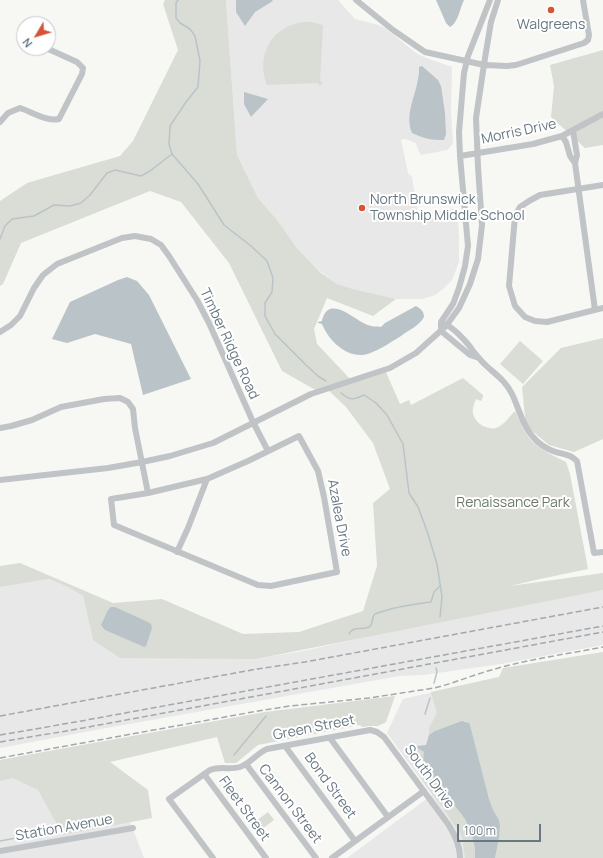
<!DOCTYPE html>
<style>
body{margin:0}
#map{position:relative;width:603px;height:858px;overflow:hidden;background:#f7f7f4;font-family:Manrope,sans-serif}
canvas{display:block}
.north{position:absolute;left:16px;top:16px;width:40px;height:40px;box-sizing:border-box;background:#fff;border:1px solid #c3c9cd;border-radius:50%;rotate:232deg;font-size:11px;font-weight:700;line-height:16px;text-align:center;color:#687882}
.north::after{content:'';display:block;margin:auto;width:14px;height:18px;background:#d55435;clip-path:polygon(50% 0,100% 100%,50% 72%,0 100%)}
.scale{position:absolute;left:457px;top:824px;width:84px;height:18px;box-sizing:border-box;border:2px solid #687882;border-top:0;padding-left:5px;font-size:12px;line-height:14px;white-space:nowrap;color:#687882;-webkit-text-stroke:3px #fff;paint-order:stroke}
</style>
<div id="map">
<canvas width="603" height="858"></canvas>
<div class="north">N</div>
<div class="scale">100 m</div>
</div>
<script>
const ctx = document.querySelector('canvas').getContext('2d');
ctx.lineJoin = 'round';
function fill(path, color) {
  ctx.fillStyle = color;
  ctx.fill(path, 'evenodd');
}
function strokePath(path, color, width, dash) {
  ctx.strokeStyle = color;
  ctx.lineWidth = width;
  ctx.lineCap = dash ? 'butt' : 'round';
  ctx.setLineDash(dash || []);
  ctx.stroke(path);
}
function label(font, color, halo, rows, align = 'center') {
  ctx.font = font + ' Manrope,sans-serif';
  ctx.lineWidth = 4;
  ctx.setLineDash([]);
  ctx.textBaseline = 'middle';
  ctx.strokeStyle = halo;
  ctx.fillStyle = color;
  for (const [text, x, y, turn = 0] of rows) {
    ctx.save();
    ctx.translate(x, y);
    ctx.rotate((+turn || 0) * Math.PI / 180);
    ctx.textAlign = isNaN(turn) ? turn : align;
    if (halo) ctx.strokeText(text, 0, 0);
    ctx.fillText(text, 0, 0);
    ctx.restore();
  }
}
fill(new Path2D(`
 M 226,0 L 338,0 L 355,19 L 378,25 L 385,28 L 416,53 L 426,58 L 452,67 L 451,112 L 453,142 L 451,146 L 447,150 L 421,155 L 419,152 L 416,143 L 405,139 L 401,140 L 408,173 L 412,177 L 418,216 L 456,208 L 458,217 L 459,239 L 459,262 L 452,280 L 445,287 L 435,295 L 423,299 L 396,299 L 378,295 L 353,289 L 337,284 L 321,272 L 296,247 L 278,221 L 258,198 L 237,155 Z
 M 49,579 L 68,587 L 83,596 L 93,640 L 256,659 L 308,650 L 395,630 L 509,607 L 603,590 L 603,645 L 501,664 L 423,675 L 399,676 L 101,729 L 0,748 L 0,587 Z
 M 499,677 L 550,858 L 347,858 L 432,795 L 387,733 L 403,699 Z
 M 99,742 L 144,858 L 0,858 L 0,760 Z`), '#e7e8e7');
fill(new Path2D(`
 M 165,0 L 226,0 L 237,155 L 258,198 L 278,221 L 296,247 L 321,273 L 337,284 L 353,289 L 396,299 L 373,316 L 327,298 L 314,329 L 317,344 L 353,382 L 385,370 L 400,404 L 409,400 L 411,405 L 463,378 L 483,395 L 483,397 L 481,401 L 476,399 C 474,404 472,409 473,414 C 476,424 487,430 496,428 C 504,425 509,417 515,411 C 520,422 526,437 536,445 C 545,452 556,457 566,462 L 570,474 L 588,569 L 540,579 L 510,586 L 603,573 L 603,590 L 256,659 L 120,658 L 93,640 L 83,596 L 68,587 L 49,579 L 0,587 L 0,566 L 20,563 L 113,603 L 162,599 L 243,634 L 299,632 L 363,611 L 377,566 L 373,503 L 390,489 L 373,443 L 346,407 L 326,388 L 319,392 L 282,371 L 229,263 L 181,202 L 150,191 L 21,243 L 3,284 L 0,286 L 0,201 L 27,183 L 120,156 L 133,141 L 178,50 L 163,4 Z
 M 305,22 L 311,22 L 323,25 L 320,81 L 323,83 L 319,86 L 318,83 L 267,85 C 255,54 273,25 305,22 Z
 M 603,50 L 603,145 L 585,148 L 551,117 L 554,86 L 550,65 Z
 M 603,338 L 603,439 L 574,452 L 549,445 L 526,426 L 522,387 L 561,348 Z
 M 520,341 L 543,361 L 523,384 L 500,364 Z
 M 603,652 L 603,858 L 495,858 L 499,838 L 499,820 L 493,810 L 489,799 L 470,725 L 469,723 L 465,721 L 435,731 L 429,735 L 429,728 L 437,713 L 431,692 L 499,677 L 503,668 Z
 M 395,696 L 386,722 L 378,726 L 369,726 L 362,727 L 360,725 L 258,745 L 236,763 L 225,763 L 217,737 L 110,762 L 148,790 L 152,818 L 63,835 L 38,790 L 13,778 L 0,781 L 0,760 L 265,712 Z
 M 417,748 L 424,752 L 424,763 L 427,769 L 465,819 C 471,832 476,844 475,858 L 465,858 L 462,837 L 443,808 L 423,781 Z
 M 268,812 L 274,820 L 258,832 L 252,824 Z`), '#d9ddd5');
fill(new Path2D(`
 M 236,0 L 272,0 L 273,1 L 255,12 L 245,26 L 236,12 Z
 M 436,0 L 464,0 C 460,8 458,23 450,27 L 446,23 Z
 M 422,66 L 438,80 L 441,86 L 445,113 L 446,134 L 444,140 C 438,140 431,140 425,138 C 421,137 417,135 412,133 C 403,112 420,90 419,67 Z
 M 244,92 L 268,99 L 251,117 L 244,104 Z
 M 127,277 L 137,281 L 149,295 L 191,379 L 143,395 L 131,344 L 95,334 L 67,343 L 52,339 L 70,302 L 118,280 Z
 M 416,306 C 421,309 424,311 424,317 C 418,327 410,329 401,336 C 391,342 374,354 362,355 C 344,356 328,339 322,324 L 318,323 L 318,322 L 322,321 C 322,319 323,317 324,315 C 333,297 357,322 368,325 C 372,327 377,326 381,327 L 385,323 Z
 M 111,607 L 115,607 L 148,622 L 151,624 L 152,628 L 146,646 L 144,647 L 142,646 L 105,630 L 101,625 L 108,610 Z
 M 462,721 L 469,723 L 470,725 L 489,799 L 493,810 L 499,820 L 500,826 L 499,838 L 495,858 L 475,858 C 476,844 471,832 465,819 L 427,769 C 423,763 423,759 424,752 L 417,748 L 417,746 L 426,745 L 429,735 L 435,731 Z`), '#bac4c8');
strokePath(new Path2D(`
 M 178,0 L 176,3 L 176,18 L 180,23 L 190,29 L 195,36 L 200,61 L 198,87 L 186,102 L 170,126 L 169,144 L 172,154 L 198,184 L 224,225 L 251,246 L 267,261 L 273,278 L 272,292 L 265,303 L 265,316 L 275,334 L 306,365 L 318,376 L 326,381
 M 0,239 L 5,226 L 12,219 L 34,216 L 54,205 L 70,206 L 81,203 L 90,195 L 107,173 L 115,170 L 141,176 L 150,171 L 172,154
 M 341,393 C 351,401 353,400 364,395 L 376,403 L 387,415 L 403,444 L 409,493 L 418,507 L 427,531 L 437,564 L 442,597 L 440,617
 M 349,634 C 354,625 361,631 369,627 C 374,624 371,617 375,614 C 378,612 382,612 384,611 C 399,606 415,604 431,602 L 434,592 L 440,586
 M 434,683 L 437,672 L 436,668
 M 425,714 L 430,698
 M 234,755 L 266,716
 M 0,841 L 42,833`), '#bac4c8', 1.5);
strokePath(new Path2D(`
 M 356,0 L 393,30 L 425,52 L 484,65 L 507,66 L 516,65 L 584,43 L 588,40 L 589,35 L 583,0
 M 0,122 L 8,113 L 20,108 C 32,112 48,122 59,119 L 82,74 L 83,68 L 77,62 L 46,48
 M 573,131 L 577,155 L 575,163 L 595,310
 M 562,136 L 566,142 L 570,156 L 575,163
 M 460,156 L 533,144 L 562,136 L 603,114
 M 603,185 L 540,195 L 529,201 L 520,207 L 515,216 L 509,286 L 515,306 L 525,317 L 535,321 L 547,322 L 603,308
 M 445,324 C 453,327 468,343 473,351 C 475,353 477,356 479,358 C 489,371 504,377 512,394 C 519,408 522,425 533,437 C 538,443 545,448 553,451 C 563,455 569,453 577,461 L 594,553 L 603,552
 M 441,331 L 441,322 L 453,304 L 459,288 L 465,266 L 468,246 L 460,156 L 459,132 L 464,73 L 468,56 L 490,0
 M 441,331 L 470,355 L 479,358
 M 0,332 L 11,325 L 20,316 L 34,288 L 43,275 L 57,264 L 122,238 L 135,236 L 151,239 L 161,245 L 169,256 L 197,300 L 209,323 L 253,422 L 268,451
 M 0,428 L 11,426 L 32,420 L 61,407 L 104,399 L 120,398 L 128,402 L 133,409 L 135,428 L 148,493
 M 299,436 L 318,471 L 324,497 L 337,572 L 271,586 L 258,585 L 114,525 L 111,499 L 148,493 L 207,479 L 248,461 Z
 M 0,480 L 108,468 L 142,462 L 170,456 L 213,443 L 311,394 L 390,368 L 416,353 L 446,326 L 459,308 L 470,284 L 478,259 L 482,225 L 478,167 L 476,118 L 485,58 L 491,22 L 498,0
 M 177,552 L 188,528 L 207,479
 M 330,738 L 388,817
 M 285,746 L 355,841
 M 246,764 L 316,858
 M 204,774 L 266,858
 M 0,851 L 133,828
 M 213,858 L 169,799 L 210,770 C 220,766 230,770 240,767 C 250,764 257,753 267,749 L 370,730 L 377,732 L 384,737 L 448,824 C 455,835 460,845 460,858
 M 332,858 L 424,791`), '#c0c4c7', 6);
strokePath(new Path2D(`
 M 0,716 L 257,669 L 305,662 L 603,607
 M 0,735 L 70,723 L 603,626
 M 0,742 L 72,730 L 603,632
 M 0,758 L 258,711 L 290,706 L 369,698 L 434,688 C 455,683 475,674 495,669 C 530,659 567,654 603,647`), '#a2a8ac', 1.5, [6, 3]);
for (const [x, y, r, color] of [
 [551,10,4,"#d55435"],
 [362,208,4,"#d55435"]
]) {
  const dot = new Path2D();
  dot.arc(x, y, r, 0, 2 * Math.PI);
  ctx.fillStyle = color;
  ctx.fill(dot);
  strokePath(dot, '#fff', 1.5);
}
label('14px', '#687882', '#fff', [
 ["Walgreens",551,25],
 ["North Brunswick",370,200,"left"],
 ["Township Middle School",370,216,"left"]
]);
label('14px', '#687882', '#fff', [
 ["Morris Drive",519,132,-12],
 ["Timber Ridge Road",229,344,65],
 ["Azalea Drive",339,518,79],
 ["Green Street",314,728,-11],
 ["South Drive",429,777,54],
 ["Bond Street",330,786,54],
 ["Cannon Street",290,804,53],
 ["Fleet Street",244,809,54],
 ["Station Avenue",64,828,-10]
]);
label('14px', '#6b7a66', '#fff', [
 ["Renaissance Park",513,503]
]);
</script>
